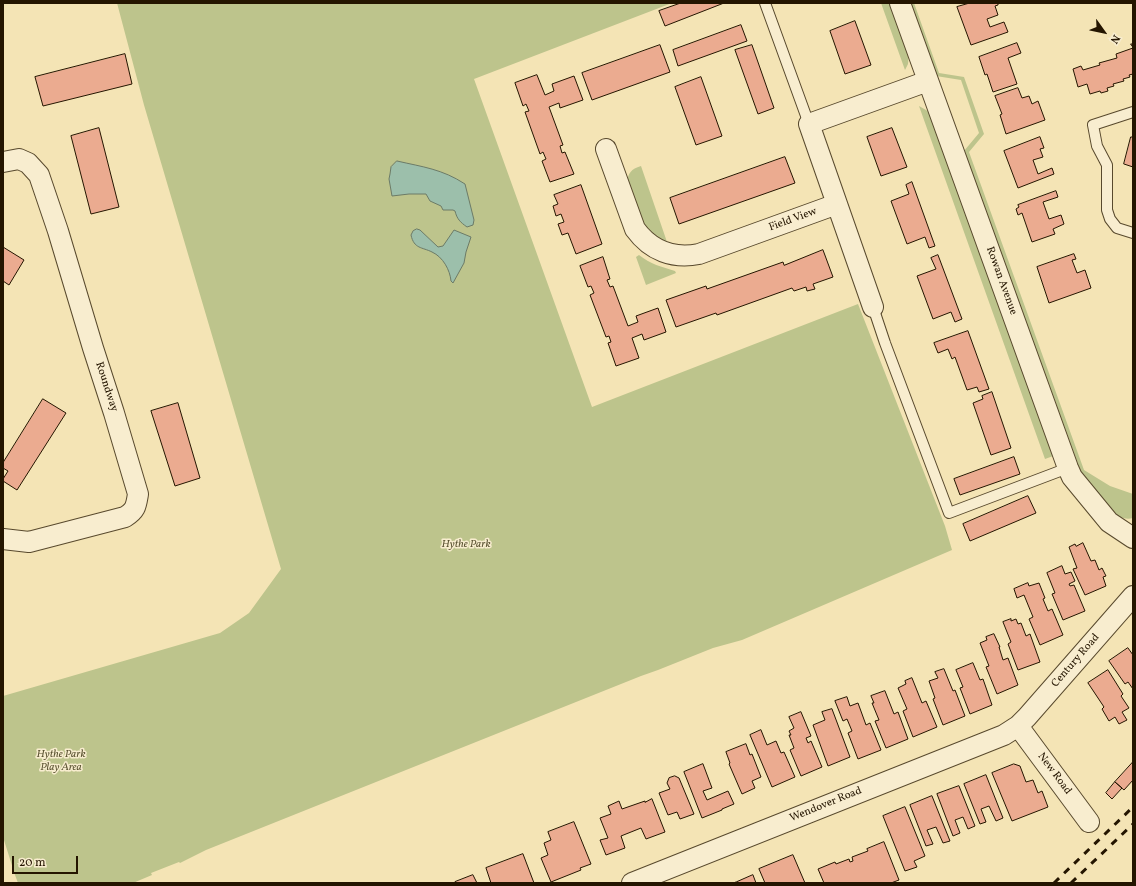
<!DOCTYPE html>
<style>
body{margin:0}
#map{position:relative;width:1136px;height:886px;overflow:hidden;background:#f4e4b5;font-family:Vollkorn,serif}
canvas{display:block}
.frame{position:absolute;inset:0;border:4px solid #241500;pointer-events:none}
.north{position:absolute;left:1084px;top:12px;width:40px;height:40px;-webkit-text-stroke:3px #f8edcf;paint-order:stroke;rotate:123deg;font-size:11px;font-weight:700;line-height:16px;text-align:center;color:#241500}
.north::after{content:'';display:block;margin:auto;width:14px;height:18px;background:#241500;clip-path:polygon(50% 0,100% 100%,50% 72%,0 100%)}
.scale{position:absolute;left:12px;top:856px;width:66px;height:18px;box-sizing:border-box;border:2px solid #241500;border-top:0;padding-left:5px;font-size:12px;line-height:14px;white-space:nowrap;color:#241500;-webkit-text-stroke:3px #f8edcf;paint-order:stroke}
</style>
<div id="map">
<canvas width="1136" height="886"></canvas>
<div class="frame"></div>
<div class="north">N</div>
<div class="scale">20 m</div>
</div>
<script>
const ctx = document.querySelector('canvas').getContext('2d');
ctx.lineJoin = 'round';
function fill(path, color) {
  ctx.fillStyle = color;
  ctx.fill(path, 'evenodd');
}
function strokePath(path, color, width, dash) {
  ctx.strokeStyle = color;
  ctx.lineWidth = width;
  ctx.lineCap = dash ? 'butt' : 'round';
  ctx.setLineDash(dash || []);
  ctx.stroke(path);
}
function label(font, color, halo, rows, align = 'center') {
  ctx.font = font + ' Vollkorn,serif';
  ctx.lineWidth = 3;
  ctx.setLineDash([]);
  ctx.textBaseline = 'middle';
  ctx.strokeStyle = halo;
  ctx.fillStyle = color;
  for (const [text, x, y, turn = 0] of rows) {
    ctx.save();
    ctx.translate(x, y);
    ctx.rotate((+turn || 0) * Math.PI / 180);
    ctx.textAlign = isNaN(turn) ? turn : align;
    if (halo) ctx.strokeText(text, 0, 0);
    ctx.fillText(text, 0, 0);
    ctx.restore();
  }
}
fill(new Path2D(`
 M 117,3 L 672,3 L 474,79 L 592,407 L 858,304 L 945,526 L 952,550 L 742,640 L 713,648 L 658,670 L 641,676 L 206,850 L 180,863 L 179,862 L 151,873 L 152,875 L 133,883 L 18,883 L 15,875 L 3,837 L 3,696 L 220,633 L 249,613 L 281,569 L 144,105 Z
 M 881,3 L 892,3 L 909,53 L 908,64 L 905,70 Z
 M 910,3 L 914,3 L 939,73 L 964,77 L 984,134 L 969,152 L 1084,470 L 1110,486 L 1133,494 L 1133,518 C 1129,519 1125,519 1120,517 C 1109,513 1091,486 1082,475 L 964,151 L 979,133 L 961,80 L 936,76 Z
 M 919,106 L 926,110 L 930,113 L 1056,455 L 1045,459 Z
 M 641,166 L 667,242 L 660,240 L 646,230 L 627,183 C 628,173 631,169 641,166 Z
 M 639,255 C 650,264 662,267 675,271 L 676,273 L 646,285 L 636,257 Z`), '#bdc48c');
const water = new Path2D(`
 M 397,161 C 423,167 442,169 465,184 L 474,220 L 473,225 L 467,227 C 460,222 457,219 455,211 L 453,210 L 443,210 L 441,206 L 430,201 L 426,194 L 409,194 L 392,196 L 389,179 L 390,174 L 391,167 Z
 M 417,229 L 420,230 L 438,247 L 443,246 L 454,230 L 471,237 L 466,252 L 464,263 L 453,283 L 451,281 C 450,270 443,257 432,252 C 422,247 414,249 411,235 L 413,231 Z`);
fill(water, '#9cbfab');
strokePath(water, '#6c7b67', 1);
const building = new Path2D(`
 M 681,3 L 724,3 L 665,26 L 659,11 Z
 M 970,3 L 998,3 L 998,5 L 995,6 L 998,15 L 987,19 L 990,27 L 1004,22 L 1008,32 L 971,45 L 957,7 Z
 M 855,21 L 871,65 L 845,74 L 830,31 Z
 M 741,25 L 747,41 L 678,66 L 673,50 Z
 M 1017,43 L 1021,53 L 1008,58 L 1017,84 L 993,92 L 987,74 L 985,75 L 979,57 Z
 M 1131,44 L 1133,44 L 1133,74 L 1129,75 L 1130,77 L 1123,79 L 1124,81 L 1113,84 L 1114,86 L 1107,88 L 1108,91 L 1101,93 L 1100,91 L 1090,94 L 1087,84 L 1078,87 L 1073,69 L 1081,66 L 1083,70 L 1100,65 L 1099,63 L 1117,58 L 1116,54 L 1133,48 Z
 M 660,45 L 670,72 L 592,100 L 582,73 Z
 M 752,45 L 774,108 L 758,114 L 735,50 Z
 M 125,54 L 132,84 L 43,106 L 35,77 Z
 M 537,75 L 545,95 L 554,91 L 552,84 L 574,76 L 583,100 L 560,108 L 559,103 L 549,107 L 563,145 L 560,146 L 562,153 L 565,152 L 574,174 L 550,182 L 542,161 L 546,159 L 543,152 L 540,154 L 525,112 L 529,111 L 526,104 L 523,106 L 515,83 Z
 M 701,77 L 722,136 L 696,145 L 675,87 Z
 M 1018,88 L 1022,98 L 1029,96 L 1032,104 L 1038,101 L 1045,120 L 1006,134 L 1000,115 L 1002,114 L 995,96 Z
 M 99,128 L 119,207 L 91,214 L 71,136 Z
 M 892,128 L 907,167 L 881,176 L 867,137 Z
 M 1040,137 L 1044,148 L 1040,149 L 1043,157 L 1033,160 L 1038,174 L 1052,168 L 1054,174 L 1018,188 L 1004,151 Z
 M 1131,137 L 1133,137 L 1133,167 L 1124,164 Z
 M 785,157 L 795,183 L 679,224 L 670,198 Z
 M 912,182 L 935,246 L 929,248 L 925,237 L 907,244 L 891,201 L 909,194 L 906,185 Z
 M 581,185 L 602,244 L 576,254 L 568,233 L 562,235 L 558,224 L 564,222 L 561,214 L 556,216 L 553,206 L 558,204 L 554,195 Z
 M 1056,191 L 1058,197 L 1043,202 L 1049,219 L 1061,215 L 1064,224 L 1053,229 L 1055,234 L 1032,242 L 1022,213 L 1018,215 L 1016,209 L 1019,207 L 1018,205 Z
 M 3,247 L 24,260 L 9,285 L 3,281 Z
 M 823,250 L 833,277 L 813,284 L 815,289 L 807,291 L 806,287 L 794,291 L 792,288 L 717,315 L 716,313 L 676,327 L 666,300 L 706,286 L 707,289 L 783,262 L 784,265 Z
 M 1074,254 L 1076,259 L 1072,260 L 1077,273 L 1085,270 L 1091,288 L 1049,303 L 1037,267 Z
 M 938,255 L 962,319 L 955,322 L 951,312 L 933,319 L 917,276 L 936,269 L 931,258 Z
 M 603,257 L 610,279 L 607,280 L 610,287 L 613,286 L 628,326 L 638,322 L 636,316 L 658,308 L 666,332 L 644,340 L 642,334 L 632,338 L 639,358 L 616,366 L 608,343 L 611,342 L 609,336 L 606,337 L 590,295 L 594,293 L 591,286 L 588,287 L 580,266 Z
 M 968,331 L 989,389 L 979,392 L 977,387 L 967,390 L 955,357 L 952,359 L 948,349 L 938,353 L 934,343 Z
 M 992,392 L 1011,448 L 991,455 L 973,403 L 983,399 L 982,396 Z
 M 43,399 L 66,413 L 17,490 L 3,481 L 3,479 L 8,471 L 3,468 L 3,463 Z
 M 178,403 L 200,478 L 175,486 L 151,411 Z
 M 1014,457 L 1020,474 L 960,495 L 954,479 Z
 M 1028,496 L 1036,513 L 970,541 L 963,524 Z
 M 1083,543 L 1091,561 L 1095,560 L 1099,570 L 1102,568 L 1106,576 L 1103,577 L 1106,586 L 1085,595 L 1073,569 L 1077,568 L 1069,547 L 1075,544 L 1076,546 Z
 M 1062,566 L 1065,574 L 1071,572 L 1075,581 L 1069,584 L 1070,586 L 1074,585 L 1085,611 L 1063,620 L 1052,594 L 1055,593 L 1047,573 Z
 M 1028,583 L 1029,586 L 1039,583 L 1045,598 L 1043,599 L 1048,611 L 1052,609 L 1063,635 L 1040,645 L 1029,619 L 1033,617 L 1024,595 L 1017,598 L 1014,589 Z
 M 1011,619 L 1011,621 L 1016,619 L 1018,624 L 1021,623 L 1026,636 L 1030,634 L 1040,662 L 1018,670 L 1008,644 L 1011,642 L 1003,622 Z
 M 994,634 L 1000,647 L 999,647 L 1003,660 L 1008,658 L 1018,685 L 997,694 L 986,667 L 989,666 L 980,643 L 987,640 L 986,637 Z
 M 1128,648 L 1133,655 L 1133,689 L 1128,682 L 1125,684 L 1109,661 Z
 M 973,663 L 980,680 L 983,679 L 992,705 L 970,714 L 960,688 L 963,687 L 956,670 Z
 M 944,669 L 953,691 L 955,690 L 965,716 L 943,725 L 933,699 L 935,698 L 929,681 L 938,678 L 935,672 Z
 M 1108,670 L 1123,694 L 1121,696 L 1129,708 L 1122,712 L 1127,720 L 1119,724 L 1115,717 L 1109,721 L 1102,709 L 1104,707 L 1088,683 Z
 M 912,678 L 922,703 L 926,701 L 937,727 L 913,737 L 903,711 L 907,709 L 898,688 L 906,684 L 905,681 Z
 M 885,691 L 894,714 L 898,712 L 908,739 L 886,748 L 875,721 L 879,720 L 872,703 L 874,703 L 871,696 Z
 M 847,697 L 850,706 L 858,703 L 866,725 L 870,723 L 881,750 L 858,759 L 848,733 L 852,731 L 847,719 L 843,721 L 835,701 Z
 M 832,709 L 850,757 L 828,766 L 813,725 L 825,720 L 822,712 Z
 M 801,712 L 811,736 L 806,738 L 808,743 L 811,741 L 822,767 L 801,776 L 790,750 L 794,748 L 789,735 L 791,735 L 789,731 L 794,728 L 789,717 Z
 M 761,730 L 767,745 L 776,741 L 781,753 L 784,752 L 795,777 L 772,787 L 750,735 Z
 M 746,744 L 750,755 L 752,754 L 761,777 L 752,781 L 755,788 L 742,794 L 729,764 L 730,763 L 726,752 Z
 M 1133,762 L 1133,780 L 1124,790 L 1115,782 Z
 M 703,764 L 712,788 L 703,791 L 707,800 L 728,791 L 734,804 L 722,809 L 722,810 L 702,818 L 684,772 Z
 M 1014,764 L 1020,766 L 1026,782 L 1033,780 L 1038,793 L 1042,791 L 1048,807 L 1012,821 L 992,773 Z
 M 986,775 L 1003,818 L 996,821 L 989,806 L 981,809 L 986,822 L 980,824 L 964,784 Z
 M 675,776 L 679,778 L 694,814 L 680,819 L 677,812 L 668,815 L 659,793 L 670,789 L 667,783 L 669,778 Z
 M 1115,782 L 1122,788 L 1112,799 L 1106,793 Z
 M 959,786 L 975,826 L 968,829 L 963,817 L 955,820 L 960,833 L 953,836 L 937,794 Z
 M 932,796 L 950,841 L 943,843 L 936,827 L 927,830 L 933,844 L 926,846 L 910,805 Z
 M 652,799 L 665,832 L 646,839 L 641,828 L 621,836 L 625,848 L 606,855 L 600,840 L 608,838 L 600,818 L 611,814 L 608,806 L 619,801 L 622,809 L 645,801 L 645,802 Z
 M 905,807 L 925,856 L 914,861 L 917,867 L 905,871 L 883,816 Z
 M 574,822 L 591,864 L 580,868 L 581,870 L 551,882 L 541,858 L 548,855 L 544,843 L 551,840 L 548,832 Z
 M 884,842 L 899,880 L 891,883 L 824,883 L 818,869 L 835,862 L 836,864 L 849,859 L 850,862 L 853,861 L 852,857 L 868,851 L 867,849 Z
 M 523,854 L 534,883 L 491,883 L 486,868 Z
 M 793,855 L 805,883 L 765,883 L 759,869 Z
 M 473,875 L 477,883 L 455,883 L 455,882 Z
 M 753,875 L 756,883 L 733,883 L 736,882 Z`);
fill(building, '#ebab90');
strokePath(building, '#241500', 1);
const lane = new Path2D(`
 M 765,3 L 809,124
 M 1133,112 L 1093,125 L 1097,146 L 1107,165 L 1107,210 L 1110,219 L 1117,228 L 1133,233
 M 873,307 L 885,343 L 949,513 L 1068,468`);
const street = new Path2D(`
 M 900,3 L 1068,468 L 1072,477 L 1109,522 L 1133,538
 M 606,149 L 635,229 C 651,251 673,259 699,254 L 837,204
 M 3,162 L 19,159 L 28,163 L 39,175 L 58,231 L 93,348 L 114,413 L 138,494 C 136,506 136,510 125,517 L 29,542 L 3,539
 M 873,307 L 809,124 L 928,81
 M 1018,726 L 1089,822
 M 632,883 L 1004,735 L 1018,726 L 1027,717 L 1133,596`);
strokePath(lane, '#58492d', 12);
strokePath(street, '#58492d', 22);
strokePath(lane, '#f8edcf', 10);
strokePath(street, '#f8edcf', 20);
strokePath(new Path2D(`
 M 1054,883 L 1133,807
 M 1071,883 L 1133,824`), '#241500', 3, [7, 7]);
label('11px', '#241500', '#f8edcf', [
 ["Field View",793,220,-20],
 ["Rowan Avenue",1001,281,70],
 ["Roundway",106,387,72],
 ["Century Road",1076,661,-49],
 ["New Road",1054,774,53],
 ["Wendover Road",826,805,-22]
]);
label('italic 11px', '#5a5231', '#f8edcf', [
 ["Hythe Park",466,545],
 ["Hythe Park",61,755],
 ["Play Area",61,768]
]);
</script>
